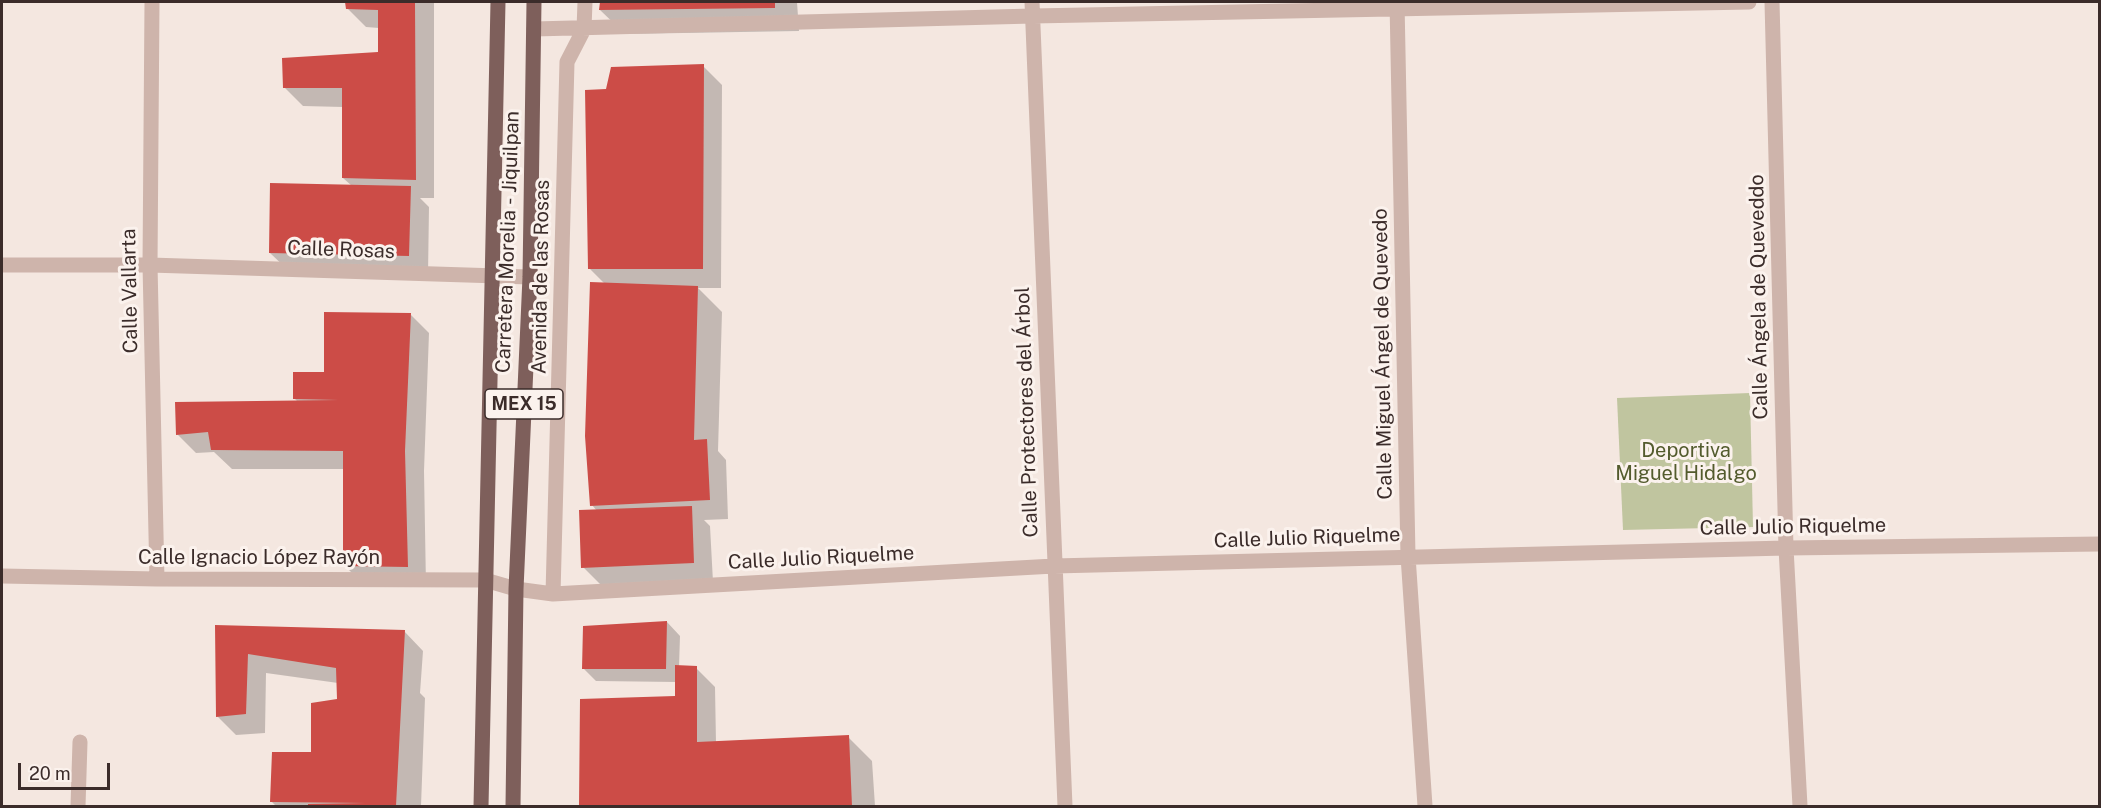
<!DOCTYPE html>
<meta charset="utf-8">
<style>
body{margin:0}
#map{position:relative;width:2101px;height:808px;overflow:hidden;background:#f4e7e0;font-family:"Public Sans",sans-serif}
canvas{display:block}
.frame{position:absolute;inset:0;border:3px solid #3b2c2a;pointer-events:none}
.scale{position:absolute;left:18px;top:763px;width:92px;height:27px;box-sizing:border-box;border:3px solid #3b2c2a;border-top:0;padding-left:8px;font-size:18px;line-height:21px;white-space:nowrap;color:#3b2c2a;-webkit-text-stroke:4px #fbf2ed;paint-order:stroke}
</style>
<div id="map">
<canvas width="2101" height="808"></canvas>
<div class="frame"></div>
<div class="scale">20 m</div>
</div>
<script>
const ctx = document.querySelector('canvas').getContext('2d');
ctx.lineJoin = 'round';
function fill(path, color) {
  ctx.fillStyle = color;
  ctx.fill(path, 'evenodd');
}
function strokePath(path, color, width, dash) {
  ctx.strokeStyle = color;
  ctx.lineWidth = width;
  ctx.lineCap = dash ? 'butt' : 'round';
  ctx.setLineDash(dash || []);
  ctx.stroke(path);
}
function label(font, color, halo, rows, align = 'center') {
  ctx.font = font + ' "Public Sans",sans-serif';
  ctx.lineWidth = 6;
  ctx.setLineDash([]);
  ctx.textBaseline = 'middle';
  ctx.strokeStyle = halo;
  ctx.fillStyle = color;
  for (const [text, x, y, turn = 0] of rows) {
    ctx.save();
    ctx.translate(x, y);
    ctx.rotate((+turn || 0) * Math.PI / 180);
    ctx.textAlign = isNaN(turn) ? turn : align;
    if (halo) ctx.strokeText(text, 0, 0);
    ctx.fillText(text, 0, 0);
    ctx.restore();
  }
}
fill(new Path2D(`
 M 1750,393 L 1753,527 L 1623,530 L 1617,398 Z`), '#c0c59f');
fill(new Path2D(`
 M 347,2 L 434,2 L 434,198 L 420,198 L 429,207 L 428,275 L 290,272 L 270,253 L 352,186 L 343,178 L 343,107 L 303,106 L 284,87 L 379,54 L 379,28 L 366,27 L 347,8 Z
 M 601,2 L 797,2 L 799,31 L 625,34 L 600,10 Z
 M 703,66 L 722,85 L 721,288 L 698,288 L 722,312 L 718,451 L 726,460 L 728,519 L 704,520 L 710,526 L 713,582 L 602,586 L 583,567 L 597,511 L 592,505 L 605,284 L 590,269 L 607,90 Z
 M 410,314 L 429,333 L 424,471 L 426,586 L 363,584 L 344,565 L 345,469 L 232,469 L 214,452 L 196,453 L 177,434 L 298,402 L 295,399 L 325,374 Z
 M 667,622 L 680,636 L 679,667 L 696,668 L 715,687 L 716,743 L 848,737 L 872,761 L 875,806 L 580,806 L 582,701 L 676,698 L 676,682 L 596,681 L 583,668 Z
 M 217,627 L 404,631 L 423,651 L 420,693 L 425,698 L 421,806 L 273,806 L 276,806 L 271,801 L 313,754 L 339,700 L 338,683 L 266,673 L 265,733 L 236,735 L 217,716 Z`), '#0003');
fill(new Path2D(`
 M 345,2 L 415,2 L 416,180 L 342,178 L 342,88 L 283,88 L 282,58 L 378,52 L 378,10 L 346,9 Z
 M 600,2 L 775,2 L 775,8 L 599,10 Z
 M 704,64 L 703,269 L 588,269 L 585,90 L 606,89 L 611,67 Z
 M 270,183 L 411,186 L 409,256 L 269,253 Z
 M 590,282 L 698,286 L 694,440 L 707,439 L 710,500 L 590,506 L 585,436 Z
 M 324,312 L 411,313 L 405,451 L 408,567 L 343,566 L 343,451 L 211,450 L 208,432 L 176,435 L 175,402 L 338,400 L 293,399 L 293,372 L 324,372 Z
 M 692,506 L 694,563 L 581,568 L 579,510 Z
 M 667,621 L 666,669 L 582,669 L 583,626 Z
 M 215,625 L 405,630 L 396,806 L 308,806 L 308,804 L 365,803 L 270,802 L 272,752 L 311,752 L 311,703 L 337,699 L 336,668 L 248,654 L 246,714 L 216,717 Z
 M 675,665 L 697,666 L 697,742 L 849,735 L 852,806 L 579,806 L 580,699 L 675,696 Z`), '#cc4c47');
strokePath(new Path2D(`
 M 152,2 L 150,265 L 157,579
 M 1032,2 L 1065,806
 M 1397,2 L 1408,556 L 1425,806
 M 1772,2 L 1786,548 L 1800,806
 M 534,29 L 1033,16 L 1749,2
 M 2,265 L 150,265 L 530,277
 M 2,576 L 157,579 L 485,580 L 516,589 L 553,594 L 1054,566 L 1786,548 L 2100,544
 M 553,594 L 567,62 L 584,29 L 585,2
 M 78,806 L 80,742`), '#ceb4ab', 15);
strokePath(new Path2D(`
 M 481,806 L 498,2
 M 513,806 L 516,589 L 530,277 L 534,2`), '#7e5f5b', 15);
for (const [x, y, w] of [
 [524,404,78]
]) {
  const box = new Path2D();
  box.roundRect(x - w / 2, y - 15, w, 30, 4.5);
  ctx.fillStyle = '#fbf2ed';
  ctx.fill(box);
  strokePath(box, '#3b2c2a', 1.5);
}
label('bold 18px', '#3b2c2a', null, [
 ["MEX 15",524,404]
]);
label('20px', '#3b2c2a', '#fbf2ed', [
 ["Carretera Morelia - Jiquilpan",508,242,-88],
 ["Calle Rosas",341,250,2],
 ["Avenida de las Rosas",541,277,-89],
 ["Calle Vallarta",130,291,-91],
 ["Calle Ángela de Queveddo",1759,297,-91],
 ["Calle Miguel Ángel de Quevedo",1383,354,-91],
 ["Calle Protectores del Árbol",1027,412,-92],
 ["Calle Julio Riquelme",1793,527,-1],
 ["Calle Julio Riquelme",1307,538,-2],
 ["Calle Ignacio López Rayón",259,558],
 ["Calle Julio Riquelme",821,558,-3]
]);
label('20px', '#535b2d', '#fbf2ed', [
 ["Deportiva",1686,451],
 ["Miguel Hidalgo",1686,474]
]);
</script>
